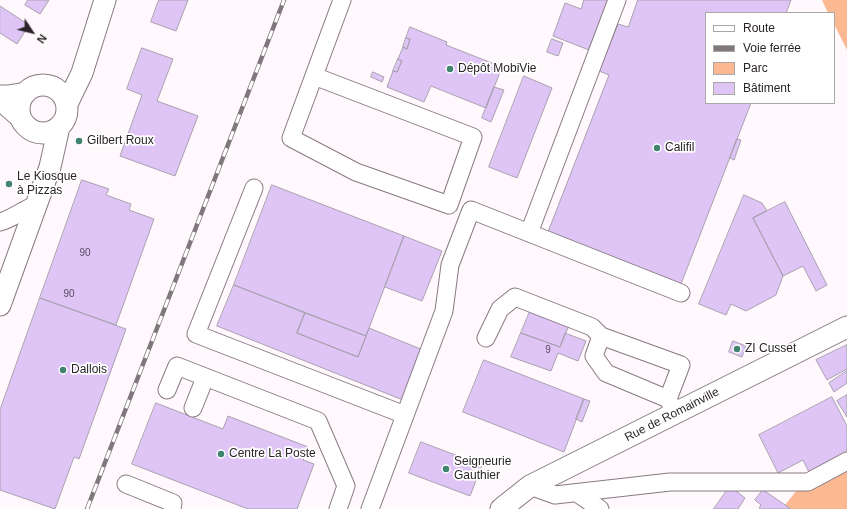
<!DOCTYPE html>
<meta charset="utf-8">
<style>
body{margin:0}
#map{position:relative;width:847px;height:509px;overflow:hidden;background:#fff8fc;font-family:Arial,sans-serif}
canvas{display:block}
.legend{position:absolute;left:705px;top:12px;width:130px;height:92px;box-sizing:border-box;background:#fff;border:1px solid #aaa7a9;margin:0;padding:5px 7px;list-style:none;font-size:12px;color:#2a2428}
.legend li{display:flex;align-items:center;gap:8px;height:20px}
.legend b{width:20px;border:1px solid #aaa7a9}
.north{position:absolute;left:12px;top:12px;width:40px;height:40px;-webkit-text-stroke:3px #fff;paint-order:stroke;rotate:125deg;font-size:11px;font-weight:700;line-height:16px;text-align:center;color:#2a2428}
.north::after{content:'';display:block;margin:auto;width:14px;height:18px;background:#2a2428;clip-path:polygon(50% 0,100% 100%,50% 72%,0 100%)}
</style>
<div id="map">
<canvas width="847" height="509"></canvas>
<ul class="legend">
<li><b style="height:5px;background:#fff"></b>Route</li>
<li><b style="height:5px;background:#7e787c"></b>Voie ferrée</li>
<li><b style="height:11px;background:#fcb891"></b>Parc</li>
<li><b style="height:11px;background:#dfc4f6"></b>Bâtiment</li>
</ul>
<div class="north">N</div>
</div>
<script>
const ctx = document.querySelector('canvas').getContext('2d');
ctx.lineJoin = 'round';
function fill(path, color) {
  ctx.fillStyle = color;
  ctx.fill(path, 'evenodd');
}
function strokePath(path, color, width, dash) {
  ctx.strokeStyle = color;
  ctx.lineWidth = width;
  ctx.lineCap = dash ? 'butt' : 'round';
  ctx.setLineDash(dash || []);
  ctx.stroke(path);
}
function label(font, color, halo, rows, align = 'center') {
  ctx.font = font + ' Arial,sans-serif';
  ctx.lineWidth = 3.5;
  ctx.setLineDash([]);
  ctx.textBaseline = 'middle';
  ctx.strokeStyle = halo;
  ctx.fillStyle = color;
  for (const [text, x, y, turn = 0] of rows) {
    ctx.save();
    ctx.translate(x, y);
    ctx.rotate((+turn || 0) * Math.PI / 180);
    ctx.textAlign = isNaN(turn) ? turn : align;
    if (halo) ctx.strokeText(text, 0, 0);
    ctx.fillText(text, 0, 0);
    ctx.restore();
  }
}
fill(new Path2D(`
 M 822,0 L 847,0 L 847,50 L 834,24 L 834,13 L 828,13 Z
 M 847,469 L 847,509 L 791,509 L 785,505 L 797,490 Z`), '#fcb891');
const building = new Path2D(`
 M 28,0 L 49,0 L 40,14 L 25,5 Z
 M 159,0 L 188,0 L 176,31 L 151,22 Z
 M 584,0 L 608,0 L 589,50 L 553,36 L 565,3 L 581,9 Z
 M 638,0 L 791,0 L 786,13 L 706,13 L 706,103 L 751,103 L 681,284 L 548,232 L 609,75 L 599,71 L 618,24 L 628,27 Z
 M 0,6 L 29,25 L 17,44 L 0,33 Z
 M 410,27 L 447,42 L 446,45 L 502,67 L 486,108 L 431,86 L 424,102 L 387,87 L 393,71 L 397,72 L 402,61 L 398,59 L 403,47 L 407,49 L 410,39 L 406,38 Z
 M 406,38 L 410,39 L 407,49 L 403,47 Z
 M 552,39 L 563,43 L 558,56 L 547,52 Z
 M 142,48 L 173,59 L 157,101 L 198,116 L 175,176 L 120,156 L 142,95 L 127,89 Z
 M 398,59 L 402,61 L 397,72 L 393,71 Z
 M 373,72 L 384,77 L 382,82 L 371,77 Z
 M 524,76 L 552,88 L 517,178 L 489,167 Z
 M 494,87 L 504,90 L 491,122 L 482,118 Z
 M 737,139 L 741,140 L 734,160 L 730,158 Z
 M 82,180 L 109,189 L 106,195 L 131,204 L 129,210 L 154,219 L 116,325 L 40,298 Z
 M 272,185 L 404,236 L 366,336 L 234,285 Z
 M 744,195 L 762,203 L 767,211 L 753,218 L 783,276 L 776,295 L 746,311 L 731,304 L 726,315 L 699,304 Z
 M 785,202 L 827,285 L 816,291 L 803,266 L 783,276 L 753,218 Z
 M 404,236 L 442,251 L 422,301 L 385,287 Z
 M 234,285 L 305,313 L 297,333 L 358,357 L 369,328 L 423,350 L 403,400 L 217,326 Z
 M 40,298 L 126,329 L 79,459 L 74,457 L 55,509 L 0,490 L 0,410 Z
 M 531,309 L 570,323 L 560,347 L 521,333 Z
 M 305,313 L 366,336 L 358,357 L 297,333 Z
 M 521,333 L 560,347 L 565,333 L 586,341 L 578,361 L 558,353 L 551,371 L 511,357 Z
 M 733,341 L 746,346 L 742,357 L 729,352 Z
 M 847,345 L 847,369 L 827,380 L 816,360 Z
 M 484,360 L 584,399 L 564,452 L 463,412 Z
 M 847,371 L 847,383 L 834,392 L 829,383 Z
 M 847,395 L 847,417 L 837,401 Z
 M 832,397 L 847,426 L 847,452 L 809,472 L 803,460 L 778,473 L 759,435 Z
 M 584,399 L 590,401 L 582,422 L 576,419 Z
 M 156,403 L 223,429 L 228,416 L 308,447 L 303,460 L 314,464 L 297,509 L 248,509 L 132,464 Z
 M 421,442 L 482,465 L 470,496 L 409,473 Z
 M 730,486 L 745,498 L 738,509 L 714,509 Z
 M 763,490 L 791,509 L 761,509 L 759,508 L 761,505 L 755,500 Z`);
fill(building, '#dfc4f6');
strokePath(building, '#a8a1af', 1);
const minor = new Path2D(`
 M 314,76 L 473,137 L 449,205 L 356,172 L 291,138 L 342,0
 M 0,94 L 9,94 L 28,91
 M 0,102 L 24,123
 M 254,188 L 196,334 L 405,415
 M 0,222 C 12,219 23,210 35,205
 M 529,233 L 617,0
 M 486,338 L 500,309 L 515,297 L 592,327 L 601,336
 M 167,390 L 177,366 L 318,421 L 346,486 L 338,509
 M 668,399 L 681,365 L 601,336 L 594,356 L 606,373 L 668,399 L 675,413
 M 193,408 L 205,378
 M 126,484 L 173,503 L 172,509
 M 530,486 L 555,495 L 670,482 L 808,482 L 847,461
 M 577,493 L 600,509
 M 370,509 L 444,311 L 450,265 L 471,210 L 681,293`);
const major = new Path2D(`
 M19 109a24 24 0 1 1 48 0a24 24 0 1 1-48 0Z
 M 67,104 L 82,73 L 105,0
 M 0,305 L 50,167 L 59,127
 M 501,509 L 530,486 L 847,327`);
strokePath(minor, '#887a82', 19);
strokePath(major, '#887a82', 23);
strokePath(minor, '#fff', 17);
strokePath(major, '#fff', 21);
const rail = new Path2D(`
 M 87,509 L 284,0`);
strokePath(rail, '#7e787c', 4.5);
strokePath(rail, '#fff', 3, [9]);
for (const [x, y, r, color] of [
 [450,69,4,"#428270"],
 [79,141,4,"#428270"],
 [657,148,4,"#428270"],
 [9,184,4,"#428270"],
 [737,349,4,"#428270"],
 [63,370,4,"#428270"],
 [221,454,4,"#428270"],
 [446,469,4,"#428270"]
]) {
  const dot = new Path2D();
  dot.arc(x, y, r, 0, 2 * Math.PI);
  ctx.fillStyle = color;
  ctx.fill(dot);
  strokePath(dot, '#fff', 1.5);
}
label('10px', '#574c5c', null, [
 ["90",85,253],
 ["90",69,294],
 ["9",548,350]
]);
label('12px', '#2a2428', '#fff', [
 ["Dépôt MobiVie",458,69],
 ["Gilbert Roux",87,141],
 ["Califil",665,148],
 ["Le Kiosque",17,177],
 ["à Pizzas",17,191],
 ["ZI Cusset",745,349],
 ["Dallois",71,370],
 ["Centre La Poste",229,454],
 ["Seigneurie",454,462],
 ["Gauthier",454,476]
], 'left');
label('12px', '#2a2428', '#fff', [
 ["Rue de Romainville",672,415,-27]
]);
</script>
